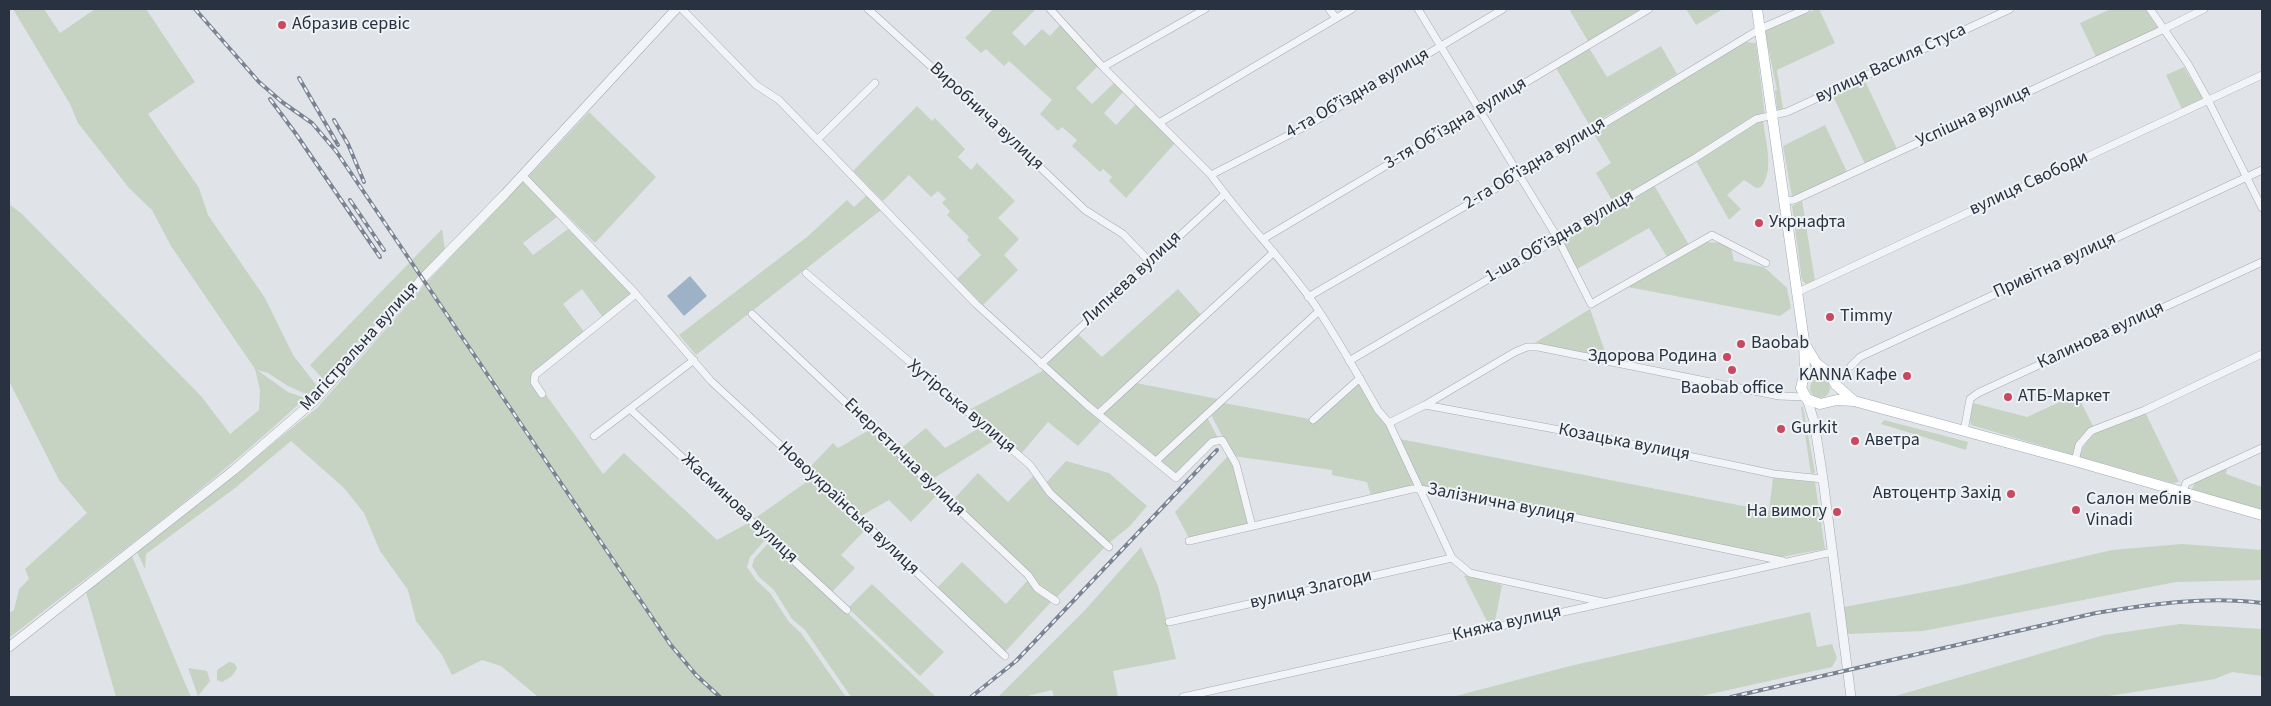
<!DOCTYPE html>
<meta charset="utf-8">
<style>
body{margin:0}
#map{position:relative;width:2271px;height:706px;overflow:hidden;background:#e0e4e9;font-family:"Source Sans 3",sans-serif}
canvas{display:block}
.frame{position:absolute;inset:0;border:10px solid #293240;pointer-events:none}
</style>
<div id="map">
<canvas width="2271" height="706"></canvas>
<div class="frame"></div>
</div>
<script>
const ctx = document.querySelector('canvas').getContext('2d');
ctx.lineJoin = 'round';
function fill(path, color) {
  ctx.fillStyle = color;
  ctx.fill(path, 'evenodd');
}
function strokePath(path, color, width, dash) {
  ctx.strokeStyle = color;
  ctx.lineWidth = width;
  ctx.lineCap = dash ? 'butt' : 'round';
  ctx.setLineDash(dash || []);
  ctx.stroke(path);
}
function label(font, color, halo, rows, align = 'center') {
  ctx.font = font + ' "Source Sans 3",sans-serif';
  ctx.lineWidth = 4;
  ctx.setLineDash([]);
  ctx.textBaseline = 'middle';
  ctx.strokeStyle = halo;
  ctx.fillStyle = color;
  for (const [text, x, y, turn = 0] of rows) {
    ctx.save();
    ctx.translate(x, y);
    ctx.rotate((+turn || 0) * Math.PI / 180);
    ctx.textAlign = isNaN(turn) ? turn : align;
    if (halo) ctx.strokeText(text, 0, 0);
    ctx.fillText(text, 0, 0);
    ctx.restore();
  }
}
fill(new Path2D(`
 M 13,9 L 44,9 L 60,33 L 95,9 L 146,9 L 195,82 L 148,114 L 199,188 L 208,215 L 265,298 L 293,355 L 317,386 L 308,395 L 288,386 L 268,373 L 257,370 L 288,392 L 305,398 C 213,485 109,560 9,638 L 9,613 L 14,610 L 19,589 L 29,579 L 25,569 L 87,513 L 59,480 L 9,381 L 9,204 L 22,214 L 201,396 L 230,434 L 259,410 L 260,390 L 255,369 L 171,246 L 152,210 L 129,188 L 78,123 L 70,104 Z
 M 993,9 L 1036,9 L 1012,33 L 1025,46 L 1042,29 L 1050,36 L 1060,25 L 1098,66 L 1076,88 L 1092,104 L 1114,83 L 1123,92 L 1104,113 L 1116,125 L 1136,104 L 1175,143 L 1126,198 L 1109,181 L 1112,177 L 1103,169 L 1100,172 L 1072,146 L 1077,140 L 1062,127 L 1058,131 L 1040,114 L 1052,100 L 1009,61 L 1004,66 L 986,49 L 981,53 L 965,38 Z
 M 1573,9 L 1641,9 L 1588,41 L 1570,11 Z
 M 1686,9 L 1723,9 L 1696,25 Z
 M 1817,9 L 1819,9 L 1835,43 L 1777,70 L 1783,109 L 1779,111 L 1777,108 L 1775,90 L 1777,90 L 1765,32 L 1767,29 Z
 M 2111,9 L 2145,9 L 2158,28 L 2096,57 L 2080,23 Z
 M 1745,42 L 1756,43 L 1765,116 L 1613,202 L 1596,173 L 1611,163 L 1594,134 Z
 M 1661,46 L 1677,74 L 1590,126 L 1556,68 L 1589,48 L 1607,77 Z
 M 2184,67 L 2203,99 L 2182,109 L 2166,75 Z
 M 1865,81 L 1897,149 L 1865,164 L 1833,96 Z
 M 917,106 L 932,121 L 935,118 L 965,149 L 958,157 L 971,170 L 977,163 L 1015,201 L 998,218 L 1019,239 L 1004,255 L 1018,270 L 983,305 L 957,279 L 981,255 L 967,240 L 969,237 L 947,215 L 950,211 L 942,203 L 946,199 L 938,191 L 931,197 L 909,175 L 883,201 L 853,171 Z
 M 589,112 L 656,177 L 595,243 L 528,177 Z
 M 1763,120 C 1765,140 1775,170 1761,187 L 1756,188 L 1744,180 L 1727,195 L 1741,209 L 1729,220 L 1696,161 L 1757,121 Z
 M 1825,125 L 1847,172 L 1792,197 L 1783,146 Z
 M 523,182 L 557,217 L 523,243 L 533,255 L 568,229 L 632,295 L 604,319 L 582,289 L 563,304 L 585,333 L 533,373 L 544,392 L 603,474 L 624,453 L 717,540 L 750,522 L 766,539 L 750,557 L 747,567 L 756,580 L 770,593 L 789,622 L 801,633 L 846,697 L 543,697 L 537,696 L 501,666 L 482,660 L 452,675 L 442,655 L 416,621 L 408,590 L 380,551 L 364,513 L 344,488 L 291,441 L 235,488 L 146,554 L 145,569 L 137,552 L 317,408 L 429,280 Z
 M 1654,185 L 1689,245 L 1668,258 L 1649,228 L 1577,269 L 1561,238 Z
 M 867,195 L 881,210 L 696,355 L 679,335 L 807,237 L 847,200 L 854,207 Z
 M 1802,201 L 1815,281 L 1807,284 L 1802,281 L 1792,206 Z
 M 442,229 L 445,249 L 323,379 L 310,365 Z
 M 1707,242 L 1721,243 L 1731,248 L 1734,261 L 1764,267 L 1787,288 L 1791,308 L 1780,316 L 1628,287 Z
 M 1178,289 L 1201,315 L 1097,409 L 1045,365 L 1078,334 L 1102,357 Z
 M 1590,309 L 1608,360 L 1533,344 Z
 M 1044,370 L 1102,420 L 1078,446 L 1048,422 L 1021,454 L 969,410 Z
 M1810 388a10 10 0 1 1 20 0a10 10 0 1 1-20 0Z
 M 1136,383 L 1218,399 L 1156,458 L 1102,414 Z
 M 1358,383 L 1375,412 L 1386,424 L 1416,486 L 1371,496 L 1367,482 L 1332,475 L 1332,470 L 1233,456 L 1211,415 L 1224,403 L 1315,420 Z
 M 2077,394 L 2094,428 L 2080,438 L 2073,455 L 1971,425 L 1970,419 L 1973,403 L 2027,417 Z
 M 1801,407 L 1803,407 L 1815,473 L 1811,474 Z
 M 2146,414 L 2179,482 L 2172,483 L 2080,457 C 2086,428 2120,420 2146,414 Z
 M 1207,417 L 1218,438 L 1176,475 L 1160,460 Z
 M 1884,420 L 1968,442 L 1966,450 L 1881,424 Z
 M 981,427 L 995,440 L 931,480 L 900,449 L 926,428 L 945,448 Z
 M 871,429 L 938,494 L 911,522 L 889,500 L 861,516 L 808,469 L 833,443 L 838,448 Z
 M 1400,439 L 1769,511 L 1773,478 L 1815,482 L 1825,549 L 1781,557 L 1422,486 Z
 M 1228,456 L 1234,465 L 1250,524 L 1189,538 L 1175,512 Z
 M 1066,461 L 1109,473 L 1147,506 L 1130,526 L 1109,543 L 1045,484 Z
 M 2227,467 L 2226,474 L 2262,487 L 2262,511 L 2204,495 L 2205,493 L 2192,489 L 2195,482 Z
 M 978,473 L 1008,502 L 1034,475 L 1048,495 L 1105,547 L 1056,598 L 1039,586 L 952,501 Z
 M 812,478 L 867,528 L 841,555 L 855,568 L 832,592 L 754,519 Z
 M 771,540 L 936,697 L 851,697 L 805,630 L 792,619 L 774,590 L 759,577 L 752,566 L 754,559 Z
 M 2182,544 L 2262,550 L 2262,580 L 2176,582 L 1923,631 L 1847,634 L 1844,607 L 1957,586 L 2112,550 Z
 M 1141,547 L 1158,586 L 1176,659 L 1113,671 L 1118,697 L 1054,697 L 1052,690 L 1024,697 L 998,697 L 1085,610 Z
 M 132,556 L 185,683 L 191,697 L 116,697 L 86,592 Z
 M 962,562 L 1006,604 L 1028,580 L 1052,601 L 1004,653 L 936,589 Z
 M 1469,575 L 1502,585 L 1495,621 L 1488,623 L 1464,576 Z
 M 872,584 L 944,652 L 920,676 L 848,608 Z
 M 1810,612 L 1817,647 L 1832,644 L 1837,658 L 1832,667 L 1697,697 L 1452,697 L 1570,666 Z
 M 2180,624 L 2262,629 L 2262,676 L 2232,672 L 2215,679 L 2103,697 L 1892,697 L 2104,635 Z
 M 229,662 L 234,663 L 237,668 L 232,676 L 222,682 L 217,680 L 217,670 Z
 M 188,668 L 207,671 L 210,681 L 198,696 Z`), '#c6d2c2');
fill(new Path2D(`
 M 690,276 L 707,296 L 684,316 L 667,296 Z`), '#9db2c7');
const minor = new Path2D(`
 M 682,9 L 756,85 L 779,100 L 976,304 L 1087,405 L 1176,478 L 1212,442 L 1222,440 L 1236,464 L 1252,526
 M 868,9 L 1001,130 L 1085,210 L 1123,234 L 1150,262
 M 1050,9 L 1103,67 L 1211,175 C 1245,223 1287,263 1319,311 C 1340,343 1359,377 1378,410 L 1389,423 L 1452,558 L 1470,573 L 1603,602
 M 1329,9 L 1336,18
 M 1418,9 L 1557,237 L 1591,304 L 1712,235 L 1766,263
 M 2150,9 L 2188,64 L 2208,100 L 2262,208
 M 1103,67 L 1205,9
 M 1159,123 L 1352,9
 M 817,140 L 875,83
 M 522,175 L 636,294 L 711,381 L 859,518 L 1005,656
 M 1211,175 L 1312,123 L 1503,9
 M 1783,201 L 1794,200 L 2164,29 L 2204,9
 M 1263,239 L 1649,9
 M 806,273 L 1030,465 L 1050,493 L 1109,547
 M 1796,293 L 2262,75
 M 1308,297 L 1519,175 L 1760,29 L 1806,9
 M 752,314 L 1028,575 L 1037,588 L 1056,601
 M 1349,361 L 1695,158 L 1756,119 L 1787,112 L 2010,9
 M 1041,364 L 1225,194
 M 1851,366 L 1860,357 L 2262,170
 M 542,394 L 534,382 L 535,375 L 636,294
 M 1425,405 L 1603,438 L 1774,474 L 1823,479
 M 630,409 L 847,610
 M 1098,414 L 1274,252
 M 1313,420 L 1360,378
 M 1389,423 L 1425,405 L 1515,352 L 1527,347 L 1538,347 L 1779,396 L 1805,397
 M 1964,431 L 1970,399 L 1978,393 L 2262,262
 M 594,436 L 694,360
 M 1156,461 L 1319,311
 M 2075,461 L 2079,445 L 2091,431 L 2145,410 L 2262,354
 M 2183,492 L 2186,483 L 2262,448
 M 1189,541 L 1412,489 L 1420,489 L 1534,509 L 1783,561
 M 1169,622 L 1452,558
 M 1183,697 L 1832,552`);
const tertiary = new Path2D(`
 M 1807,399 L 1814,421 L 1823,479 L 1851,697
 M 9,647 L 234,470 L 315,400 L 423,278 L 505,194 L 676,9`);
const primary = new Path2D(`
 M 1757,9 L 1804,341 L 1805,372 L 1801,388 L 1807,399 L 1820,404 L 1837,400 L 1854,401 L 2075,461 L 2262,515
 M 1806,346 L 1816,363 L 1829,373 L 1836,385 L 1853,400`);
strokePath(minor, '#a5abb3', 8);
strokePath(tertiary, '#a5abb3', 10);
strokePath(primary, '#a0a8b4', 11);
strokePath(minor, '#f3f4f7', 7);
strokePath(tertiary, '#f3f4f7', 9);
strokePath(primary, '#fff', 10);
const rail = new Path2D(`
 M 195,9 L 259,82 L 282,102 L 312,123 L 336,151 L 670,644 L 696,675 L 720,697
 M 299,78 L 338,145
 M 270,99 L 296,134 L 380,257
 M 334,120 L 348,144 L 364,182
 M 350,200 L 384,250
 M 971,697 L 1016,661 L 1217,450
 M 1731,697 L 2096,613 C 2151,604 2207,596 2262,603`);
strokePath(rail, '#7a8392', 4);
strokePath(rail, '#f0f3f6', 2, [5.5]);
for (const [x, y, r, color] of [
 [282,25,5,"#c94a5f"],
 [1759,223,5,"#c94a5f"],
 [1830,317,5,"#c94a5f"],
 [1741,344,5,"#c94a5f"],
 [1727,357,5,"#c94a5f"],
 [1732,370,5,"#c94a5f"],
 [1907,376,5,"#c94a5f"],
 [2008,397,5,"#c94a5f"],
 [1781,429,5,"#c94a5f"],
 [1855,441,5,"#c94a5f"],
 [2011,494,5,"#c94a5f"],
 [2076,510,5,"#c94a5f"],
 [1837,512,5,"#c94a5f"]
]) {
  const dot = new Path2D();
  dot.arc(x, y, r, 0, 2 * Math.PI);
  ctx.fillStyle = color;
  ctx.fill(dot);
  strokePath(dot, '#f0f3f6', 2);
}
label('18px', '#293240', '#f0f3f6', [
 ["Абразив сервіс",292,25],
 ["Укрнафта",1769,223],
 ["Timmy",1840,317],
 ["Baobab",1751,344],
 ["Здорова Родина",1717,357,"right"],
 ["KANNA Кафе",1897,376,"right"],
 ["Baobab office",1732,389,"center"],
 ["АТБ-Маркет",2018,397],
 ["Gurkit",1791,429],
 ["Аветра",1865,441],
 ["Автоцентр Захід",2001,494,"right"],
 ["Салон меблів",2086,500],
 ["Vinadi",2086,521],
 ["На вимогу",1827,512,"right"]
], 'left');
label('18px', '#293240', '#f0f3f6', [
 ["вулиця Василя Стуса",1891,64,-25],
 ["4-та Обʼїздна вулиця",1358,94,-30],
 ["Виробнича вулиця",986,117,43],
 ["Успішна вулиця",1974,117,-25],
 ["3-тя Обʼїздна вулиця",1456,124,-31],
 ["2-га Обʼїздна вулиця",1535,164,-31],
 ["вулиця Свободи",2029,184,-25],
 ["1-ша Обʼїздна вулиця",1560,237,-30],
 ["Привітна вулиця",2055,266,-25],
 ["Липнева вулиця",1132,279,-43],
 ["Калинова вулиця",2101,336,-25],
 ["Магістральна вулиця",360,347,-48],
 ["Хутірська вулиця",961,407,40],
 ["Козацька вулиця",1624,443,11],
 ["Енергетична вулиця",904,458,44],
 ["Залізнична вулиця",1501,504,11],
 ["Жасминова вулиця",739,509,43],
 ["Новоукраїнська вулиця",848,509,43],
 ["вулиця Злагоди",1311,590,-13],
 ["Княжа вулиця",1507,624,-13]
]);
</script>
